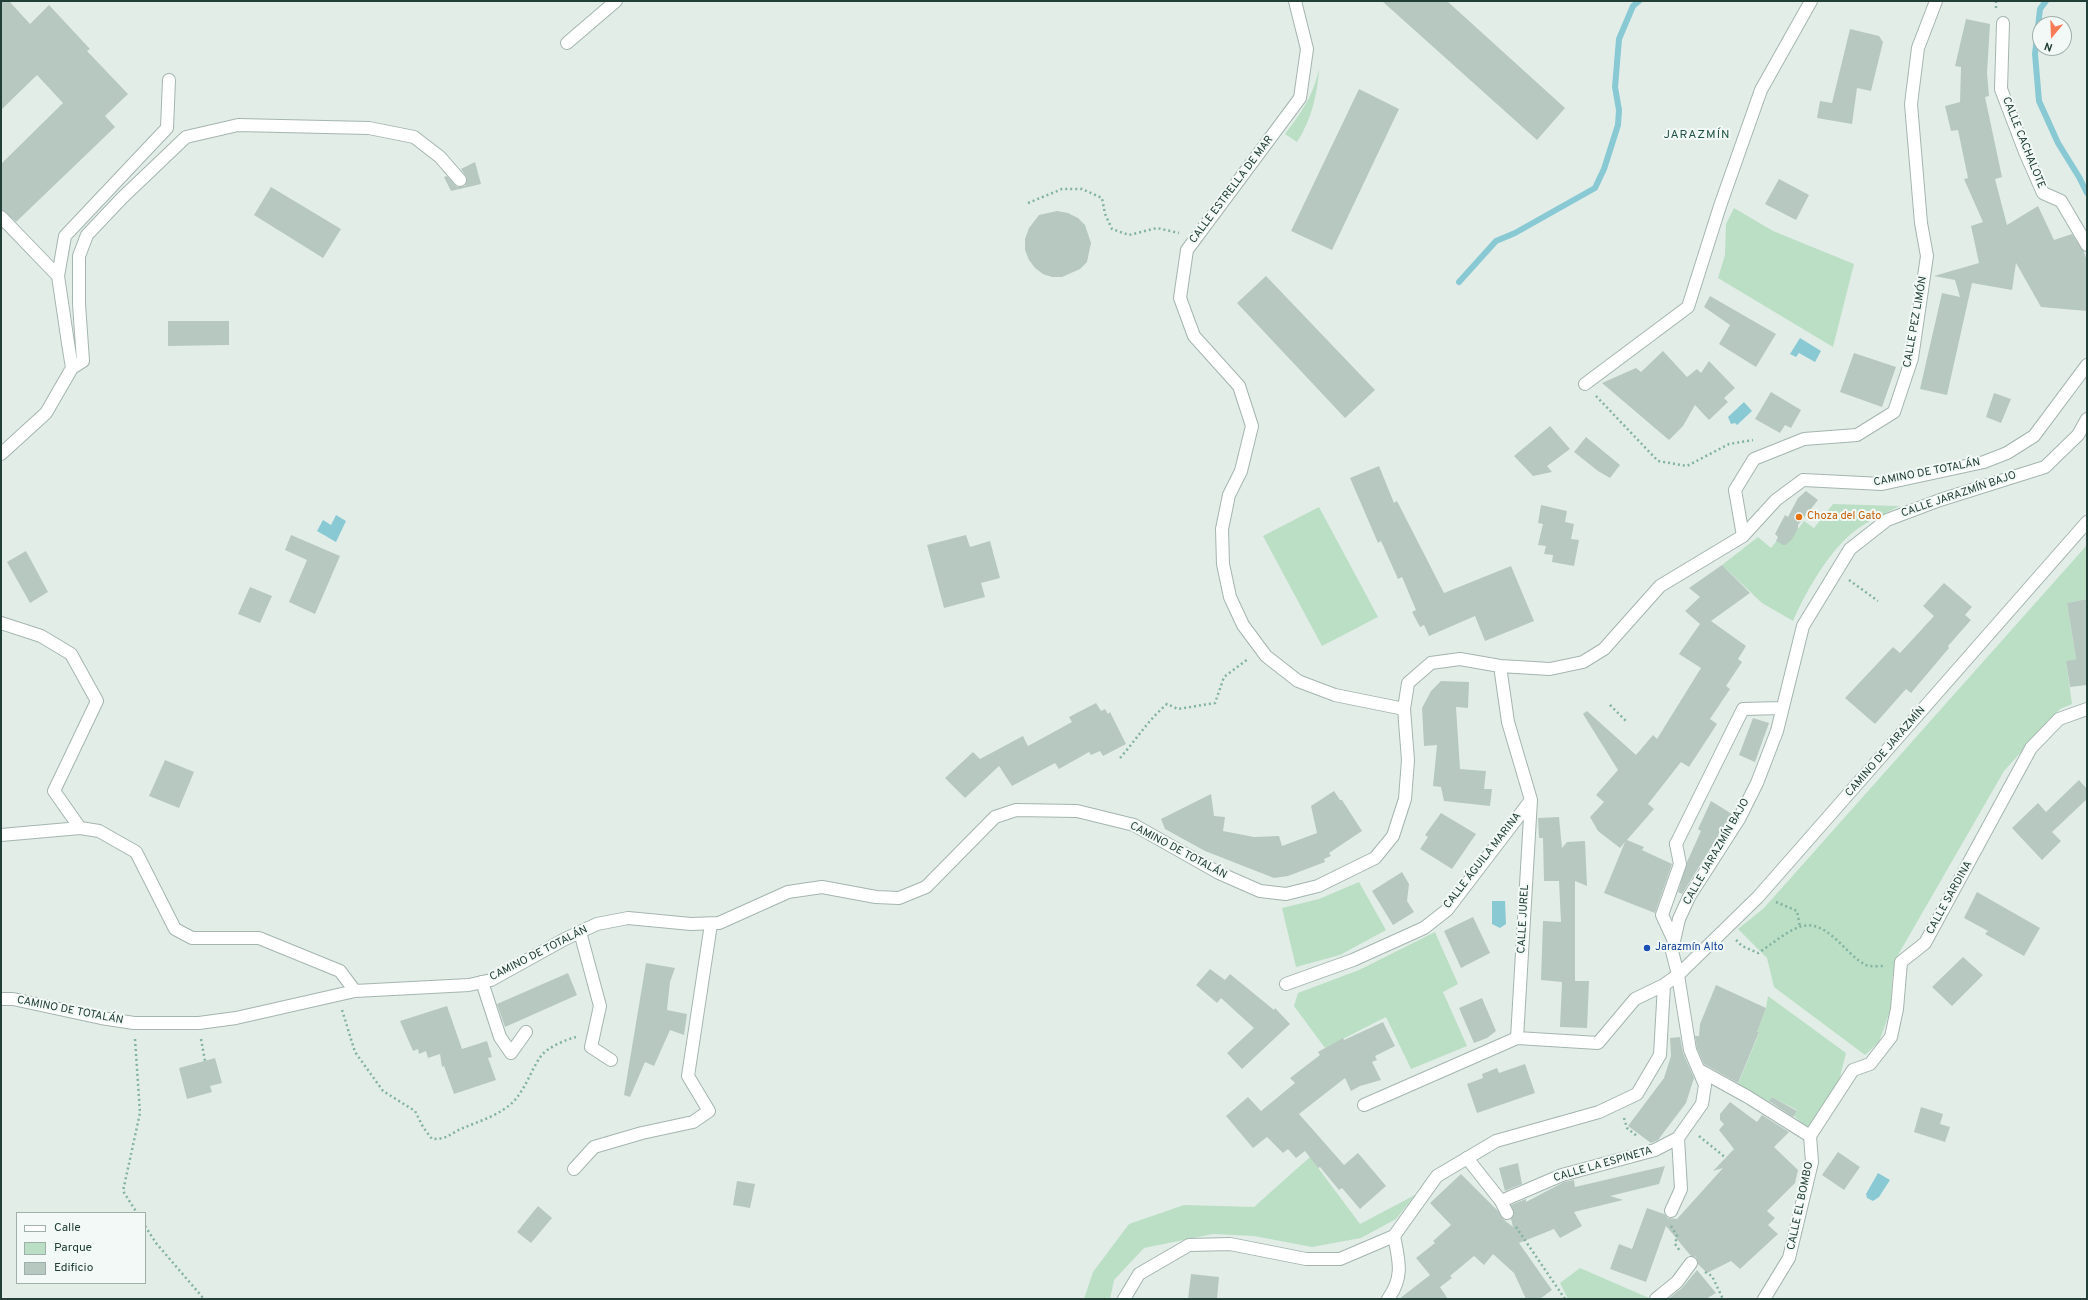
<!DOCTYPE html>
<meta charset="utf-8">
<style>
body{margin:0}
#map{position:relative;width:2088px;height:1300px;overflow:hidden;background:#e2ede8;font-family:Overpass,sans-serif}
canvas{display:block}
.frame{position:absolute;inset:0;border:2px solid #213f36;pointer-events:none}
.legend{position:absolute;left:16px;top:1212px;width:130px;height:72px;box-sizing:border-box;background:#f3f9f6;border:1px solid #9fafa9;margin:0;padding:5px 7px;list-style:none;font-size:12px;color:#213f36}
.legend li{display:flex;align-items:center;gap:8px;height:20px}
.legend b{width:20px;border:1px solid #9fafa9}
.north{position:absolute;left:2032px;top:16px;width:40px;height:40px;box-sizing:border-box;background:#f3f9f6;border:1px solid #9fafa9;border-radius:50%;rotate:199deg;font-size:11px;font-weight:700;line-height:16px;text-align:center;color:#213f36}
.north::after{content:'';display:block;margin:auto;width:14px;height:18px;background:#f67c57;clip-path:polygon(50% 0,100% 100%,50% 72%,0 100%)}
</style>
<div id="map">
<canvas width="2088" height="1300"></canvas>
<div class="frame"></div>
<ul class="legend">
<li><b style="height:5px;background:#fff"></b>Calle</li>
<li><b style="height:11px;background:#bbdfc4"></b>Parque</li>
<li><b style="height:11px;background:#b7c8c1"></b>Edificio</li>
</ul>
<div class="north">N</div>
</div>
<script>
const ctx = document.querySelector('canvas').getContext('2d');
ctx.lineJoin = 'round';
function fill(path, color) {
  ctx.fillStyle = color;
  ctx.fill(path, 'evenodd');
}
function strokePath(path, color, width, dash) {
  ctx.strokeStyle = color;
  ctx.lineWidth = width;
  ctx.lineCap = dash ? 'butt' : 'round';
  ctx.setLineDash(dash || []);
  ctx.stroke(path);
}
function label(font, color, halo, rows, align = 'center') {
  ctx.font = font + ' Overpass,sans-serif';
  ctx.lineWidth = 4;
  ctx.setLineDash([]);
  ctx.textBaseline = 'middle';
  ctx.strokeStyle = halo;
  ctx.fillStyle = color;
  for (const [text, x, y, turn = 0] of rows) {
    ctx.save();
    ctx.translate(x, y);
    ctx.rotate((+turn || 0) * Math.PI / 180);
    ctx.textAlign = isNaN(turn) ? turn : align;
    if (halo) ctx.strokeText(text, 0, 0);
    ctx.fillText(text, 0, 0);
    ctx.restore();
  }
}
fill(new Path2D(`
 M 1319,68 C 1318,93 1311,121 1297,142 L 1285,134 C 1301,113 1314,95 1319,68 Z
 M 1734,208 L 1773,231 L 1854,264 L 1833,347 L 1718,278 L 1725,255 L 1726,224 Z
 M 1833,504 L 1899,506 C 1885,514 1869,520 1856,530 C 1830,549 1806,591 1793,621 L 1762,603 L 1722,565 L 1758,537 L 1771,548 L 1779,538 L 1786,545 L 1804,521 L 1814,528 Z
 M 1319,507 L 1378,617 L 1322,646 L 1263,536 Z
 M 2087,545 L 2087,599 L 2067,603 L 2076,659 L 2066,661 L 2072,704 L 2060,709 L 2004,771 L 1898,955 L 1892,979 L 1891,1008 L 1879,1042 L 1865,1055 L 1774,987 L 1767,958 L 1738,929 L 1764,908 Z
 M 1359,882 L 1386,930 L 1340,955 L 1296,967 L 1282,908 L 1319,899 Z
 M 1435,932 L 1458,984 L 1443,992 L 1467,1046 L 1411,1069 L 1386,1017 L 1325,1048 L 1294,1006 L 1298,993 L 1359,970 Z
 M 1768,996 L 1846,1053 L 1839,1081 L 1809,1129 L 1794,1116 L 1797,1110 L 1772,1097 L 1769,1102 L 1738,1084 L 1759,1033 L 1757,1031 L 1766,1008 Z
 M 1310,1157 L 1360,1224 L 1415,1195 L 1396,1219 L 1361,1238 L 1312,1247 L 1254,1236 L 1213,1234 L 1144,1248 L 1114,1280 L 1110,1299 L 1084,1299 L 1093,1272 L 1129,1224 L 1184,1205 L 1254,1207 Z
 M 1580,1268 L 1649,1298 L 1568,1299 L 1560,1283 Z`), '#bbdfc4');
fill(new Path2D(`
 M 1800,338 L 1821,351 L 1815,362 L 1799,353 L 1796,357 L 1790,354 Z
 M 1744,402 L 1752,411 L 1737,425 L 1735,423 L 1731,424 L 1728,417 Z
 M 336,515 L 346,521 L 336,542 L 317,531 L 323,520 L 331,525 Z
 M 1492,901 L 1505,901 L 1506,924 L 1500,928 L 1492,924 Z
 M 1878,1173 L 1890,1180 L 1879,1197 L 1873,1201 L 1867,1198 L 1866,1194 Z`), '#89c9d4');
strokePath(new Path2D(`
 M 2046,1 L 2040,9 L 2035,54 L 2039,101 L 2058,143 L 2079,177 L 2087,193
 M 1459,282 L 1496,241 L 1515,233 L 1595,188 L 1604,169 L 1618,125 L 1619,110 L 1615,87 L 1619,39 L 1633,6 L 1639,1`), '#89c9d4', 6);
fill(new Path2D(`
 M 1,1 L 9,1 L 30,24 L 49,5 L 90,49 L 87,51 L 128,94 L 105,116 L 115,127 L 16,222 L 1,209 L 1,164 L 63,103 L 37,75 L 1,110 Z
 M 1382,1 L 1447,1 L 1565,108 L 1537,140 Z
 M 1966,19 L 1990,24 L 1987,73 L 1989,96 L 1985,97 L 2002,177 L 1995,179 L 2007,225 L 2038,206 L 2054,240 L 2072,234 L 2084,252 L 2087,261 L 2087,311 L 2041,307 L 2016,263 L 2012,290 L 1972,283 L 1947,395 L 1920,389 L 1942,293 L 1960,297 L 1955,280 L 1934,276 L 1979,263 L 1971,226 L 1983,222 L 1964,179 L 1968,178 L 1958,130 L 1951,131 L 1945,106 L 1960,102 L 1961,67 L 1955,66 Z
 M 1850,29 L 1879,36 L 1883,42 L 1871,91 L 1857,88 L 1852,124 L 1817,118 L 1820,101 L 1832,103 Z
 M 1359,89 L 1399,109 L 1332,250 L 1291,231 Z
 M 475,162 L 481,184 L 451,191 L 444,177 L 447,176 L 457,187 L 465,186 L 467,178 L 461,169 Z
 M 1779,179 L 1809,195 L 1796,220 L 1765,204 Z
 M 271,187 L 341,229 L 323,258 L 254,215 Z
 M 1057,211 L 1068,213 L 1078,218 L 1085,225 L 1091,243 L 1087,262 L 1080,269 L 1062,277 L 1052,277 L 1043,274 L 1035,268 L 1029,260 L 1025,250 L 1025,239 L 1029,228 L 1039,215 Z
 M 1266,276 L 1375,390 L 1345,418 L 1237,303 Z
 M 1710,296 L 1776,334 L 1756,367 L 1719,344 L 1730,325 L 1704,307 Z
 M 168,321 L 229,321 L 229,345 L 168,346 Z
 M 1663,351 L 1687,377 L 1697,369 L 1701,373 L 1709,361 L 1735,388 L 1724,398 L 1728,402 L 1709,420 L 1695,405 L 1683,426 L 1669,440 L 1602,383 L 1636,368 L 1641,372 Z
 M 1854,353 L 1896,367 L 1882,407 L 1840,392 Z
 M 1771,392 L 1801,410 L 1791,428 L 1785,425 L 1780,433 L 1755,419 Z
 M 1994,393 L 2011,399 L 2001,423 L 1986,417 Z
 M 1550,426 L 1570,449 L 1547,466 L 1552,472 L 1533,476 L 1514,456 Z
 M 1586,437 L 1620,465 L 1610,478 L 1598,471 L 1574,452 Z
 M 1379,466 L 1394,503 L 1397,501 L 1444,593 L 1511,566 L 1534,621 L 1485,641 L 1475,616 L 1429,636 L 1424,625 L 1420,627 L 1412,612 L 1416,610 L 1402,577 L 1398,579 L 1381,541 L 1378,543 L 1350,478 Z
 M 1806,491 L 1818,500 L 1798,525 L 1798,529 L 1792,539 L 1786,545 L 1783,545 L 1776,541 L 1778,537 L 1775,534 L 1785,515 L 1788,517 L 1798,498 Z
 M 1541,505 L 1567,511 L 1565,522 L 1574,524 L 1571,539 L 1579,540 L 1574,566 L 1552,562 L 1553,555 L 1544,554 L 1546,546 L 1538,545 L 1543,524 L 1538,523 Z
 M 291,535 L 340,556 L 315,614 L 289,602 L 307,560 L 285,550 Z
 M 966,535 L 970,547 L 990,541 L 1000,578 L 981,583 L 985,597 L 944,608 L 927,545 Z
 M 26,551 L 48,592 L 30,603 L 7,562 Z
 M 1722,565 L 1750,593 L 1711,621 L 1746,646 L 1738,659 L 1742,662 L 1726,686 L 1730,689 L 1710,719 L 1717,724 L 1689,767 L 1681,762 L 1648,804 L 1654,809 L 1627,840 L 1644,847 L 1642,850 L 1672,864 L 1655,913 L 1604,893 L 1625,842 L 1620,848 L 1598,831 L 1590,817 L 1604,802 L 1596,795 L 1618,770 L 1583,714 L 1587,711 L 1636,755 L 1653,735 L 1657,739 L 1701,668 L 1679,654 L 1700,624 L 1685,611 L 1700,597 L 1689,588 Z
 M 1944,583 L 1972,607 L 1965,615 L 1971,620 L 1948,646 L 1949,648 L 1911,693 L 1906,689 L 1875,724 L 1845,698 L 1893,647 L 1900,653 L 1934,616 L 1923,606 Z
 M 250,587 L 272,596 L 260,623 L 238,614 Z
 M 2087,599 L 2087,685 L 2070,687 L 2066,661 L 2076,659 L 2067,603 Z
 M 1441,681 L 1469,682 L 1468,708 L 1456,707 L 1460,769 L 1486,771 L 1484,789 L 1492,789 L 1490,806 L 1444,801 L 1441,787 L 1433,786 L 1437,745 L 1424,746 L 1422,708 L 1431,691 Z
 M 1096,703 L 1101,711 L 1105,709 L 1108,714 L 1110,712 L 1126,744 L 1103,756 L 1100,751 L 1091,755 L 1089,752 L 1059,769 L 1055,763 L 1012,786 L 999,766 L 965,798 L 945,778 L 973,752 L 980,759 L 1023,736 L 1028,746 L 1072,722 L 1069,717 Z
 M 1753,718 L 1769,723 L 1755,762 L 1739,755 Z
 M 165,760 L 194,772 L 179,808 L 149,796 Z
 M 2079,780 L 2087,789 L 2087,799 L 2052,832 L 2061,841 L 2042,860 L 2012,828 L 2038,803 L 2046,812 Z
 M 1334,791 L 1340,800 L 1342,800 L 1362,831 L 1329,853 L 1331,856 L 1324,859 L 1325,862 L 1288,876 L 1274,878 L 1205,851 L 1165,829 L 1161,819 L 1211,794 L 1214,816 L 1225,817 L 1223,831 L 1254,837 L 1279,836 L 1282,846 L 1317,833 L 1311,806 Z
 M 1711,801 L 1732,814 L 1682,894 L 1678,892 L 1687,862 L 1701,831 L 1698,829 Z
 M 1441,813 L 1476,834 L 1452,869 L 1420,849 L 1428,837 L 1425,835 Z
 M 1559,817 L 1562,848 L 1567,842 L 1585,841 L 1587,886 L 1575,881 L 1575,981 L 1589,981 L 1587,1028 L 1560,1027 L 1562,982 L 1541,980 L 1543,921 L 1561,922 L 1559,881 L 1544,881 L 1543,838 L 1539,838 L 1538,818 Z
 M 1402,872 L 1409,884 L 1407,901 L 1414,912 L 1393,925 L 1372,891 Z
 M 1977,892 L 2040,928 L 2024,956 L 1985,934 L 1988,931 L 1964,918 Z
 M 1473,917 L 1490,953 L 1461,968 L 1444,931 Z
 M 1963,957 L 1983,975 L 1952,1006 L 1932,987 Z
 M 646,963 L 675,968 L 670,982 L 667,1010 L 687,1014 L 684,1035 L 670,1030 L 654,1066 L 645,1062 L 630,1097 L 624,1095 Z
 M 1210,969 L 1225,980 L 1230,974 L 1274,1010 L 1275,1008 L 1290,1024 L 1242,1069 L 1227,1053 L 1254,1028 L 1221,998 L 1217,1003 L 1196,985 Z
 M 568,973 L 577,995 L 505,1027 L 497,1004 Z
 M 1716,985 L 1766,1008 L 1757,1032 L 1759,1032 L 1738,1083 L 1704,1064 L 1697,1048 L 1695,1036 L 1699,1036 L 1700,1024 Z
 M 1482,998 L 1496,1031 L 1487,1038 L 1474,1043 L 1459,1008 Z
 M 447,1006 L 462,1049 L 487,1041 L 492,1057 L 488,1058 L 496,1080 L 454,1094 L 444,1066 L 442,1067 L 440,1054 L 428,1058 L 426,1051 L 419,1054 L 418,1049 L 413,1051 L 400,1021 Z
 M 1383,1022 L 1395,1046 L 1375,1056 L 1377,1060 L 1372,1062 L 1381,1080 L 1360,1086 L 1351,1091 L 1345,1078 L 1299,1114 L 1344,1165 L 1358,1153 L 1386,1186 L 1360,1209 L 1342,1188 L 1339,1190 L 1320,1167 L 1318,1168 L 1305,1151 L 1296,1158 L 1288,1149 L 1283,1153 L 1267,1137 L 1253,1148 L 1226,1116 L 1248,1097 L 1261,1111 L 1295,1083 L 1290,1078 L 1320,1055 L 1318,1052 L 1343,1038 L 1344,1040 Z
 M 1680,1037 L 1683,1053 L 1694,1078 L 1686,1103 L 1658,1140 L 1651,1143 L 1628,1126 L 1664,1078 L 1671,1056 L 1670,1038 Z
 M 215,1058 L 222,1083 L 210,1086 L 212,1092 L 187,1099 L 179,1068 Z
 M 1525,1064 L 1535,1093 L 1477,1113 L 1467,1084 L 1483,1078 L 1482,1074 L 1497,1068 L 1499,1073 Z
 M 1772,1097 L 1797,1111 L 1793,1117 L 1769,1101 Z
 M 1730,1102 L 1757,1122 L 1762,1115 L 1789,1132 L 1774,1147 L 1798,1170 L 1795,1183 L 1767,1211 L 1775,1218 L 1768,1225 L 1778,1234 L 1740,1269 L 1731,1261 L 1707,1273 L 1698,1264 L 1696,1257 L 1691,1256 L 1666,1226 L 1646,1282 L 1610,1269 L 1619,1244 L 1632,1249 L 1647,1208 L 1664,1214 L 1668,1218 L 1677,1219 L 1723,1168 L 1713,1171 L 1734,1149 L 1719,1130 L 1724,1124 L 1720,1120 L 1720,1114 Z
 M 1921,1107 L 1943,1114 L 1940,1124 L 1950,1127 L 1945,1142 L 1914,1132 Z
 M 1838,1152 L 1860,1167 L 1844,1190 L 1822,1175 Z
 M 1518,1163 L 1522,1184 L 1505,1191 L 1499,1168 Z
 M 1665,1166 L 1659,1184 L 1610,1196 L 1623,1200 L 1574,1212 L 1582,1226 L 1560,1238 L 1554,1229 L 1519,1243 L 1552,1290 L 1540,1299 L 1526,1299 L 1514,1273 L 1493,1254 L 1484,1265 L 1474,1256 L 1450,1276 L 1452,1278 L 1440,1287 L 1448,1299 L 1399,1299 L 1430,1275 L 1416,1258 L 1435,1243 L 1433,1241 L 1451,1225 L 1430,1203 L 1461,1174 L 1498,1211 L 1503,1219 L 1513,1227 L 1511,1219 L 1514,1213 L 1511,1205 L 1526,1199 L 1526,1202 L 1564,1182 L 1574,1180 L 1575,1187 Z
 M 737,1181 L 755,1184 L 750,1208 L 733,1205 Z
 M 538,1206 L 552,1218 L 531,1243 L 517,1232 Z
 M 1697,1270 L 1716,1293 L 1706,1299 L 1668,1299 L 1682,1288 Z
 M 1191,1274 L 1219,1277 L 1217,1299 L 1188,1299 Z`), '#b7c8c1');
const lane = new Path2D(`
 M 2003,23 L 2001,89 L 2025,152 L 2043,193 L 2061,201 L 2087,245
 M 1,217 L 58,276 L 68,343
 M 58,276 L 65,236 L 167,128 L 169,80
 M 72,368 L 83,361 L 79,304 L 79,256 L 87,235 L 122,198 L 186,137 L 238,125 L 369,128 L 414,137 L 440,157 L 460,180
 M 580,932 L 600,1006 L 591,1047 L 611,1060
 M 1674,941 L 1662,915 L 1680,864 L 1676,844
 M 482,982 L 500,1037 L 511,1053 L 526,1032
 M 1467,1158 L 1501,1201
 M 574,1169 L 594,1147 L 642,1133 L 693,1122 L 709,1111 L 688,1076 L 711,924`);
const street = new Path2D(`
 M 1295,1 L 1307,49 L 1300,98 L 1187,250 L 1180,298 L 1194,336 L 1239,386 L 1252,426 L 1241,471 L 1229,495 L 1222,529 L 1223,564 L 1230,597 L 1243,625 L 1266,656 L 1298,681 L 1335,695 L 1404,709
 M 567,43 L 616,1
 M 1585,384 L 1688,307 L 1720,206 L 1761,90 L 1811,1
 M 1,454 L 46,413 L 72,368 L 68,343
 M 1743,536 L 1735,490 L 1754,459 L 1804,439 L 1857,435 L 1894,412 L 1912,358 L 1927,256 L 1921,223 L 1911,104 L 1918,48 L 1936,1
 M 1,623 L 41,636 L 71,654 L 97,701 L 54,791 L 80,828
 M 1,835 L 80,828 L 99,831 L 136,852 L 175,929 L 192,938 L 259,938 L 340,971 L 355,991
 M 1676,844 L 1743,709 L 1782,708
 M 1286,984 L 1353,960 L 1424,928 L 1447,910 L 1531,800 L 1508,722 L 1500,666
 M 1,999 L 13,999 L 101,1018 L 134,1023 L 199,1023 L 236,1018 L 355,991 L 469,985 L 491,980 L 565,939 L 597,924 L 628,918 L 691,924 L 719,923 L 788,892 L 822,887 L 876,897 L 899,898 L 926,887 L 995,817 L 1016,810 L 1077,811 L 1134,825 L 1219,873 L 1260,891 L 1286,894 L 1318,886 L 1375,858 L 1393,836 L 1405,799 L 1408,760 L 1404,709 L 1408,683 L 1431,663 L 1460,659 L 1500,666 L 1550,669 L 1583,662 L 1604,649 L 1660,586 L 1743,536 L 1776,500 L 1803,480 L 1882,484 L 1984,462 L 2007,453 L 2034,436 L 2087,365
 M 1517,1038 L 1598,1043 L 1635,999 L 1664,985
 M 1701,1071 L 1748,1097 L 1810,1136 L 1812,1162 L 1789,1258 L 1764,1299
 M 1364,1105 L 1517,1038 L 1531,800
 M 1810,1136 L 1853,1070 L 1870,1064 L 1891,1037 L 1897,1009 L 1901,962 L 1925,943 L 2031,748 L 2059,719 L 2087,709
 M 1671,1211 L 1681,1189 L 1678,1138 L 1702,1104 L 1705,1085 L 1690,1050 L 1678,975 L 1672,951 L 1674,941 L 1679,919 L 1689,897 L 1739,819 L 1757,783 L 1777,731 L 1803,626 L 1850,549 L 1887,520 L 1940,500 L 2045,467 L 2078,435 L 2087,419
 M 1507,1213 L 1501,1201 L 1506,1199 L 1562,1175 L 1655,1150 L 1678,1138
 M 1124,1299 L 1139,1274 L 1189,1245 L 1230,1244 L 1306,1259 L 1340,1259 L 1394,1236 L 1437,1176 L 1496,1141 L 1599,1112 L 1637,1094 L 1660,1055 L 1664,985 L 1678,975 L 1758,897 L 2087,522
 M 1388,1299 C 1404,1277 1399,1261 1394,1236
 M 1656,1299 L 1677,1282 L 1691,1263`);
strokePath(lane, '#a4b5af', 14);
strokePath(street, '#a4b5af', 14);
strokePath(new Path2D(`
 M 1996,8 L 1996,1
 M 1028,203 L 1062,189 L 1082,189 L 1102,198 L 1105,214 L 1112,229 L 1129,235 L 1157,228 L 1179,233
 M 1596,396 L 1658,461 L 1687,466 L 1729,444 L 1753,440
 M 1849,580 L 1878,601
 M 1610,705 L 1626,721
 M 1120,758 C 1136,740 1148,720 1167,704 L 1178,709 L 1215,703 L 1224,677 L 1248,659
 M 1776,902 L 1797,911 L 1800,927
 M 1736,940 L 1742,946 L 1758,953 C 1771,945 1784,933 1799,927 C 1827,917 1845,955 1866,965 C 1871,967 1879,966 1884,966
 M 342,1010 L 355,1052 L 383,1091 L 415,1111 L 423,1127 L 432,1139 C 449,1139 449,1134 463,1128 C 480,1121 502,1114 514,1101 C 526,1088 531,1070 541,1056 C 548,1047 565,1040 576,1037
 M 135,1039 L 140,1113 L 123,1191 L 137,1213
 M 201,1039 L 205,1061
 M 1624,1118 L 1627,1128 L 1638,1137
 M 1699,1136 L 1726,1158
 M 145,1226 L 156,1243 L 204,1299
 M 1671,1226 L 1677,1236 L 1675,1244 L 1680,1251
 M 1516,1227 L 1565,1299
 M 1705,1272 L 1712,1276 L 1723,1299`), '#82b2a2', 2.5, [2, 3]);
strokePath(lane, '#fff', 12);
strokePath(street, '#fff', 12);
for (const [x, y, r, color] of [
 [1799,517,4,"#e8710a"],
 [1647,948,4,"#1a4fb4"]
]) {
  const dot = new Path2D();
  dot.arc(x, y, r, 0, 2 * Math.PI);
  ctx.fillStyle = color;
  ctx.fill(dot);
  strokePath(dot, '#f3f9f6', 1.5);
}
label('11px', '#213f36', '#f3f9f6', [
 ["CALLE CACHALOTE",2023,143,68],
 ["CALLE ESTRELLA DE MAR",1232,190,-53],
 ["CALLE PEZ LIMÓN",1916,322,-80],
 ["CAMINO DE TOTALÁN",1927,473,-11],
 ["CALLE JARAZMÍN BAJO",1959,495,-19],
 ["CAMINO DE JARAZMÍN",1886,752,-49],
 ["CAMINO DE TOTALÁN",1178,851,28],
 ["CALLE JARAZMÍN BAJO",1717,852,-60],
 ["CALLE ÁGUILA MARINA",1483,861,-52],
 ["CALLE SARDINA",1950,898,-61],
 ["CALLE JUREL",1524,919,-87],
 ["CAMINO DE TOTALÁN",539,954,-27],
 ["CAMINO DE TOTALÁN",70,1011,11],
 ["CALLE LA ESPINETA",1603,1165,-16],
 ["CALLE EL BOMBO",1801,1206,-78]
]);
label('11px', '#c56008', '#f3f9f6', [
 ["Choza del Gato",1807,517]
], 'left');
label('11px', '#164399', '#f3f9f6', [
 ["Jarazmín Alto",1655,948]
], 'left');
ctx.letterSpacing = '1px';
label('12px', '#1d5244', '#f3f9f6', [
 ["JARAZMÍN",1697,136]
]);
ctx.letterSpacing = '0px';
</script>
